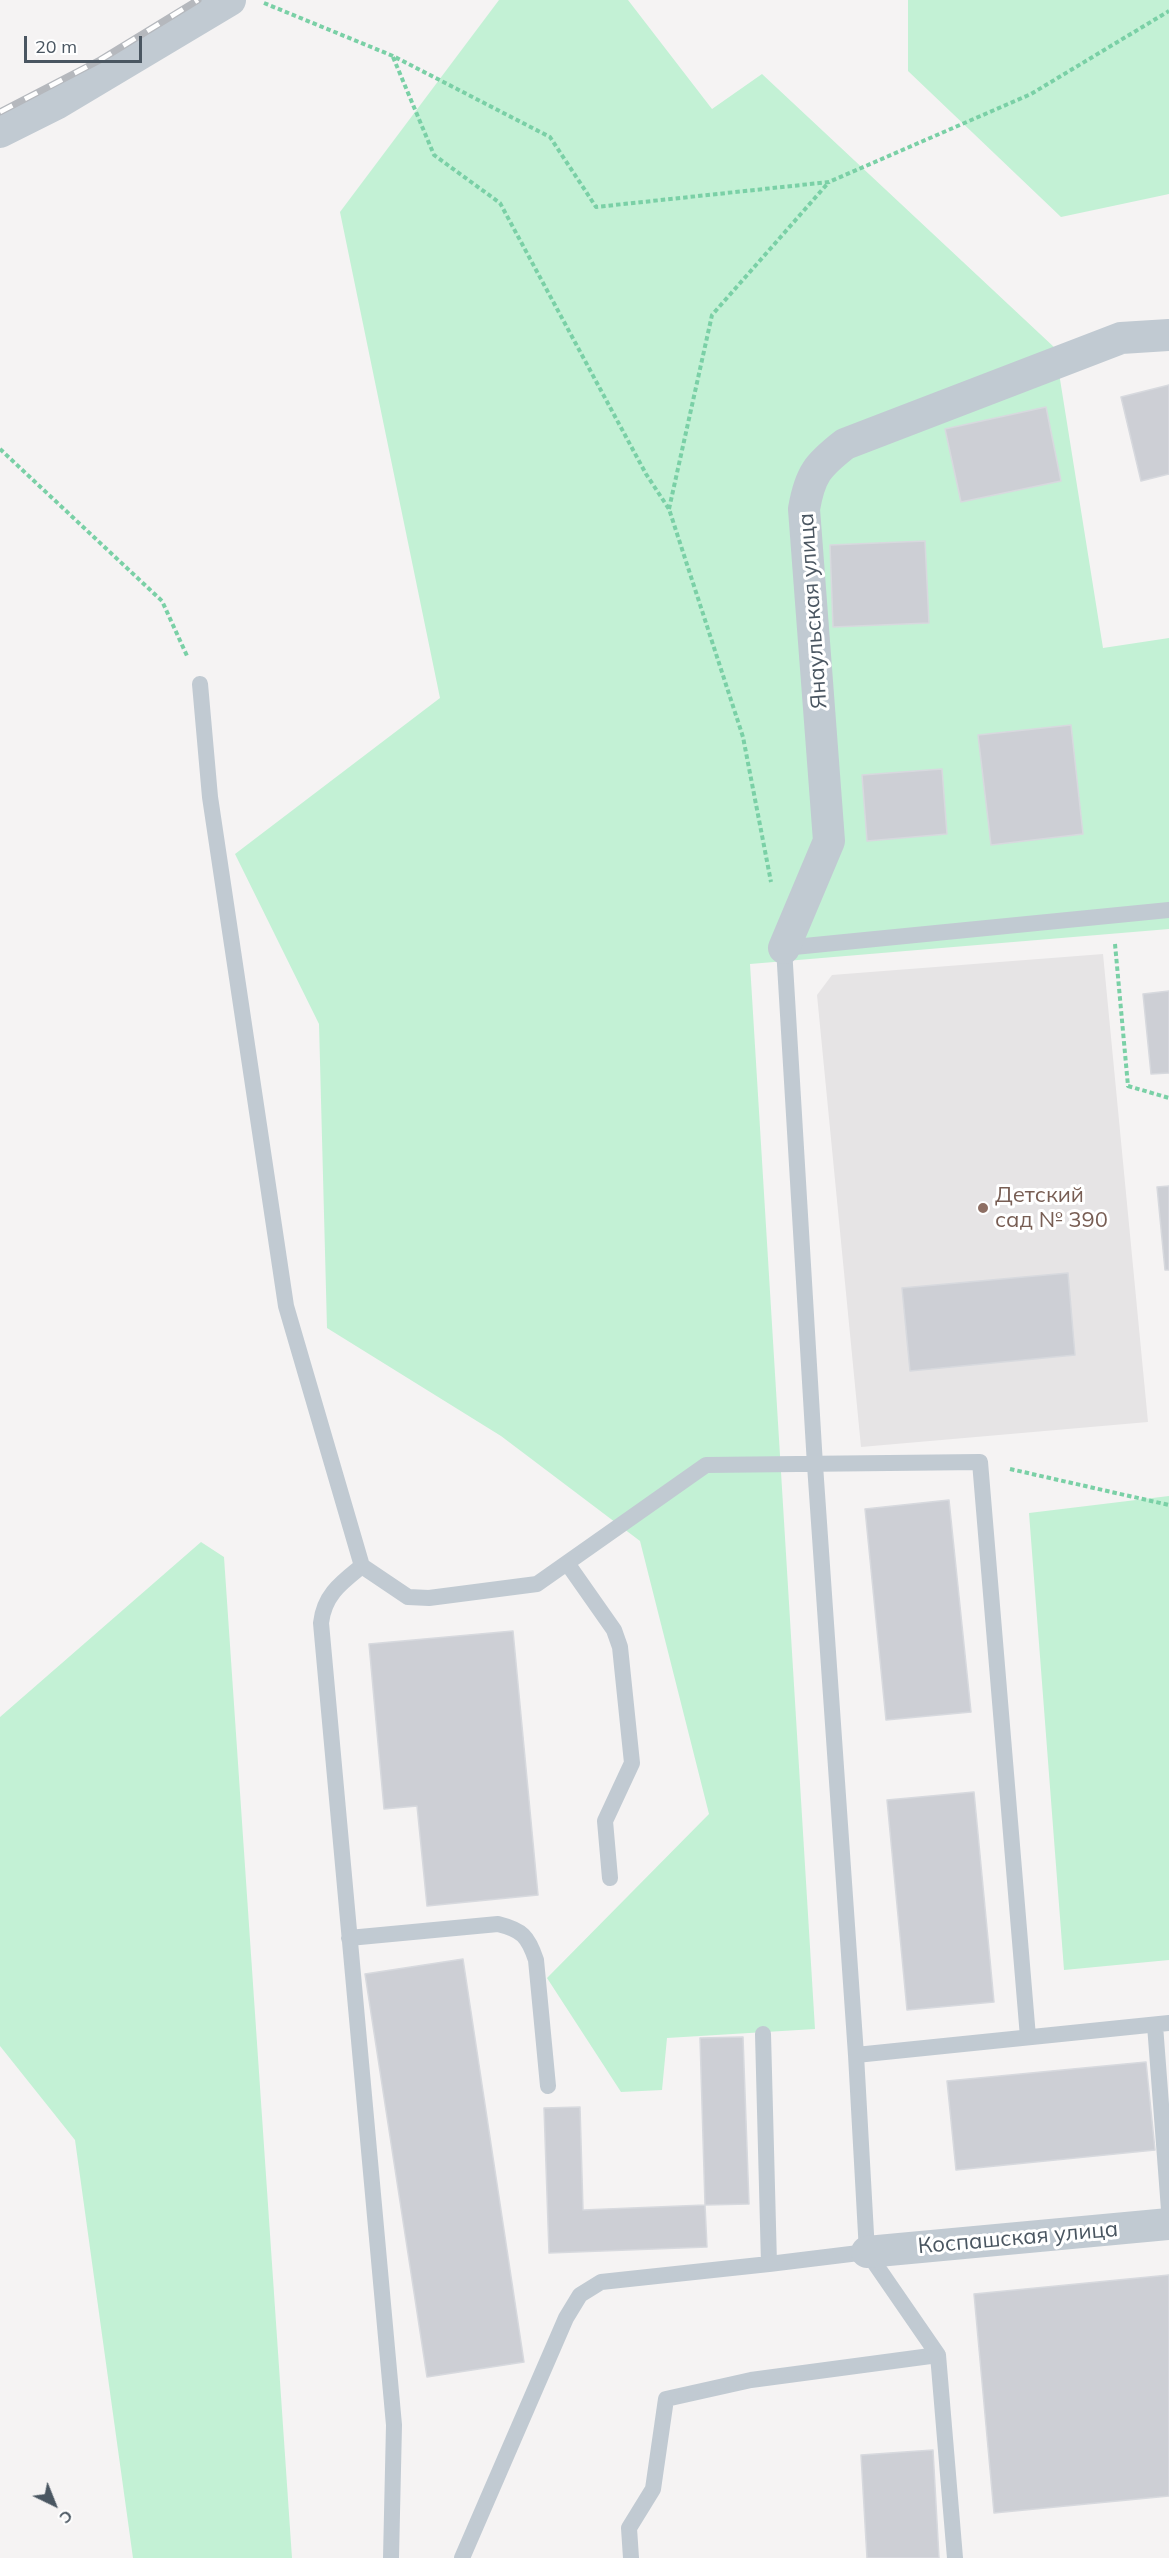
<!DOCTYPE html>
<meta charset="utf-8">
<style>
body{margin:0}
#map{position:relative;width:1169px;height:2558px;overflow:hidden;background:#f5f3f3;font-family:Mulish,sans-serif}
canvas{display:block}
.north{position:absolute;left:24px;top:2474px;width:60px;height:60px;-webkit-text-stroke:4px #fff;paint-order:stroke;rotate:137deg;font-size:16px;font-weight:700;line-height:24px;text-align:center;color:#4a5661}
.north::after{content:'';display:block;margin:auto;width:21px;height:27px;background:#4a5661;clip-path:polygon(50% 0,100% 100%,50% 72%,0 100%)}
.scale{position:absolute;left:24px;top:36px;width:118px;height:27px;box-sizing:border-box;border:3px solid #4a5661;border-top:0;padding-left:8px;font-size:18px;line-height:21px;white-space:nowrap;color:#4a5661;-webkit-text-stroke:4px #fff;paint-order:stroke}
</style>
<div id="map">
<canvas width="1169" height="2558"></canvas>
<div class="north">С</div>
<div class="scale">20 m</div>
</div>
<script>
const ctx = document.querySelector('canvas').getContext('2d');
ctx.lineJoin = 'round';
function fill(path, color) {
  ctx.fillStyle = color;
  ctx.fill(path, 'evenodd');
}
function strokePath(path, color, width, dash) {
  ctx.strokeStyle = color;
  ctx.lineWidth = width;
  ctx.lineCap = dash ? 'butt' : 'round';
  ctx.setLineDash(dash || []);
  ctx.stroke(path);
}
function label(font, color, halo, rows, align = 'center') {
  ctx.font = font + ' Mulish,sans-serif';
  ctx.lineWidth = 6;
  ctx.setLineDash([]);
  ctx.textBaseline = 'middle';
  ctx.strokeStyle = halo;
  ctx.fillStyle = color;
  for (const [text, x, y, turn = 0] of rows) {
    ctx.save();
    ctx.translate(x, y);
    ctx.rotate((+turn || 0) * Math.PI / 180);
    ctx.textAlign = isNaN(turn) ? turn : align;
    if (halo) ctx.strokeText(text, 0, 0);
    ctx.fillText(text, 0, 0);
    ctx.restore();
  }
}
fill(new Path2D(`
 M 1103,954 L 1148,1422 L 861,1447 L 817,995 L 832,975 Z`), '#e6e4e5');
fill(new Path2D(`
 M 499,0 L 628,0 L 712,109 L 762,74 L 1055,348 L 1103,648 L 1169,638 L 1169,929 L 750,964 L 815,2029 L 667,2038 L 662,2090 L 621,2092 L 547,1978 L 709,1814 L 640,1541 L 501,1436 L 327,1328 L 319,1024 L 235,854 L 440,698 L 340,212 Z
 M 908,0 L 1169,0 L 1169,194 L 1061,217 L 908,71 Z
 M 1169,1496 L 1169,1960 L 1064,1970 L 1029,1513 Z
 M 201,1542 L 224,1557 L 292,2558 L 133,2558 L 75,2140 L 0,2046 L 0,1717 Z`), '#c3f1d5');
const building = new Path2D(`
 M 1169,385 L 1169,474 L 1141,481 L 1121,397 Z
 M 1046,407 L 1061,481 L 961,502 L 945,429 Z
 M 925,541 L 929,623 L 833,627 L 830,545 Z
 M 1071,725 L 1083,834 L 991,845 L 978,735 Z
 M 942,769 L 947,834 L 867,841 L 862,775 Z
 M 1169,991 L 1169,1073 L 1151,1074 L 1143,994 Z
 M 1169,1186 L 1169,1270 L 1165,1270 L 1157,1187 Z
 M 1068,1273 L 1075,1355 L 910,1371 L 902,1288 Z
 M 949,1500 L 971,1712 L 886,1720 L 865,1509 Z
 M 513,1631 L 538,1895 L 427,1906 L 417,1806 L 384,1809 L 369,1644 Z
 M 974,1792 L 994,2002 L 907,2010 L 887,1800 Z
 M 463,1959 L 524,2362 L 427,2377 L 365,1974 Z
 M 743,2037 L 749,2204 L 705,2205 L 700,2038 Z
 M 1146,2062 L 1155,2150 L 956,2170 L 947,2081 Z
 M 580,2107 L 583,2210 L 705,2205 L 707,2247 L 549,2253 L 544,2108 Z
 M 1169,2275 L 1169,2496 L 994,2513 L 974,2294 Z
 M 933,2450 L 939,2558 L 867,2558 L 861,2455 Z`);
fill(building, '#cdcfd5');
strokePath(building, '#d7d9de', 1.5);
strokePath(new Path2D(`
 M 264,3 L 393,56 L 550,137 L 596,207 L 829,182 L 1031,94 L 1169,11
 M 393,57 L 434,155 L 500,203 L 646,474 L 669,509 L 743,737 L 771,882
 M 0,449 L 162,601 L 188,658
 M 669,509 L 712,315 L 829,182
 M 1115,944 L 1128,1086 L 1169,1098
 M 1010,1469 L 1169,1505`), '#7ad0a6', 4, [4.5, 3]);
strokePath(new Path2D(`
 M 200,684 L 210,797 L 286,1306 L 362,1566 L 408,1597 L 429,1598 L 537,1584 L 706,1465 L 980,1462 L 1028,2037
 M 567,1563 L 614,1630 L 620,1647 L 632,1763 L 605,1821 L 610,1878
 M 362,1566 C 341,1583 324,1595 321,1623 L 394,2425 L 391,2558
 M 349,1938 L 498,1924 C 522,1930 528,1936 536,1960 L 548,2086
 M 1155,2025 L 1169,2210
 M 763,2034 L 769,2264 L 867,2252
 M 856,2055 L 1169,2023
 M 462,2558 L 566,2318 L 580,2295 L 601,2282 L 769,2264
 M 631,2558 L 629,2528 L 653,2489 L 666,2399 L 751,2380 L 938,2355
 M 955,2558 L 938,2355 L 867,2252 L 856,2055 L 815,1465 L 784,948 L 1169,910`), '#c1cad2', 16);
strokePath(new Path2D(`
 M 0,132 L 56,104 L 230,0
 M 784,948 L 829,841 L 804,509 C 810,474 818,465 845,444 L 1121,338 L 1169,335
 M 867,2252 L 1169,2224`), '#c1cad2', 32);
const rail = new Path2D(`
 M 0,112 L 100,60 L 198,0`);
strokePath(rail, '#b5b8bd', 7);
strokePath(rail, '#fff', 4.5, [14]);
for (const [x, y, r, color] of [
 [983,1208,6,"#8d6e63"]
]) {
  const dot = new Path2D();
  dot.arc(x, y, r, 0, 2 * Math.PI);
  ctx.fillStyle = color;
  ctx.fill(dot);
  strokePath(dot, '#fff', 2);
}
label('22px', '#4a5661', '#fff', [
 ["Янаульская улица",813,611,-94],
 ["Коспашская улица",1018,2238,-5]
]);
label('22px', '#785e54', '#fff', [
 ["Детский",995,1195],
 ["сад № 390",995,1220]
], 'left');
</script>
